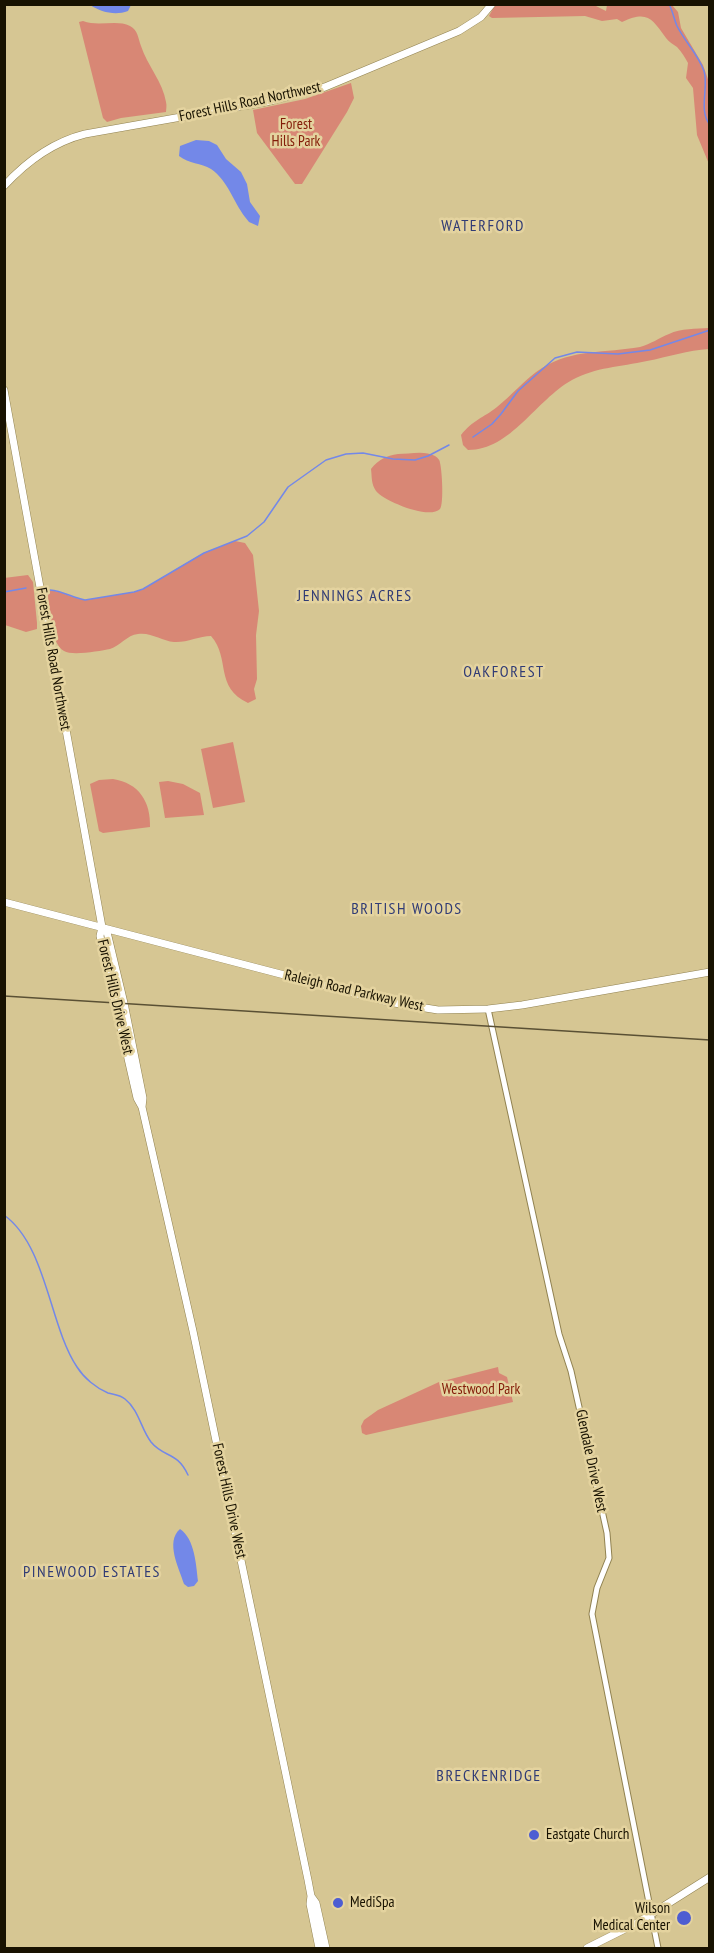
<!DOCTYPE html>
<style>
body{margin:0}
#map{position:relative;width:714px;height:1953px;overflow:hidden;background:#d6c693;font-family:"PT Sans Narrow",sans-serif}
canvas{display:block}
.frame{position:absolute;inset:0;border:6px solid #181201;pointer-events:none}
</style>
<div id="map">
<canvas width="714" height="1953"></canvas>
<div class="frame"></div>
</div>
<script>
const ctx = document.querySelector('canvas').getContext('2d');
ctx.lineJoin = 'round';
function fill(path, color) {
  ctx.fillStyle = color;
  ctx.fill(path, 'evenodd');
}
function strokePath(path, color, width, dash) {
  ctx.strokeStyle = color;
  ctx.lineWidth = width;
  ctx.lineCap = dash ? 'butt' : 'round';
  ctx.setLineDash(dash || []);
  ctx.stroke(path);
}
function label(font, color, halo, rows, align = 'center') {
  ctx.font = font + ' "PT Sans Narrow",sans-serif';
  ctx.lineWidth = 5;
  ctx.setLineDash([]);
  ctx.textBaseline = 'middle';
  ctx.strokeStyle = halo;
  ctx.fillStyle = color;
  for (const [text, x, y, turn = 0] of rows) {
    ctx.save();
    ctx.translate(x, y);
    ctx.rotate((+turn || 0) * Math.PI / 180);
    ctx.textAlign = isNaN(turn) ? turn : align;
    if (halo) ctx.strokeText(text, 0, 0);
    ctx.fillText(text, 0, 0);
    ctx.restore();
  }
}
fill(new Path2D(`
 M 495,5 L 594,5 L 606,11 L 607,5 L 672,5 L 678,12 L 681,28 L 703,65 L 709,82 L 709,164 L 697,135 L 693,88 L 686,78 L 688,63 C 685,58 682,52 677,47 C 673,44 669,42 666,38 C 652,19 648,10 622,22 L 617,19 L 602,21 L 585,16 L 492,18 L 489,16 Z
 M 83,21 C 99,27 117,19 130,26 C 138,30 138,38 141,46 C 147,65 163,82 166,102 C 167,106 166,109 166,112 L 121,118 L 107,122 L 103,118 L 79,22 Z
 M 351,83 L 354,98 L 347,112 L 302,184 L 295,184 L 257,133 L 253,110 L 305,99 Z
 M 709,328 L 709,349 C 688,350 668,357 647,361 C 620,367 596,367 572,380 C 536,400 511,450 468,450 L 463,445 L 461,435 C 473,420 483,418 497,407 C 512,395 525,379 542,368 C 572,349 606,353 640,347 C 651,344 659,338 669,334 C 681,328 696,329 709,328 Z
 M 398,454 C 409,454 425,450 435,456 C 438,458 440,460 440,463 C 442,470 444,504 440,509 C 429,520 384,501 376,491 C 371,484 372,477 371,469 C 379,459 386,456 398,454 Z
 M 235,541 L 245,543 L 253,555 L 259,611 L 256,635 L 257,679 L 254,689 L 256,699 L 248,703 C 214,687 231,659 211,636 C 199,636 186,643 174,642 C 162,641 151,632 138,634 C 127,635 120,646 110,649 C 100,651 72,656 64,651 C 50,643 48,605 48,590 C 63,591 71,598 85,600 L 134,592 L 143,589 L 203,553 Z
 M 28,575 L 33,582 L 37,623 L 37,629 L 26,632 L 5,625 L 4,578 Z
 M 233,742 L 245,802 L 213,808 L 201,749 Z
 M 113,779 C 139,783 151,802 150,827 L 103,833 L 99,831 L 90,784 L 99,780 Z
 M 168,781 L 183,784 L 200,793 L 204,815 L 165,818 L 159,782 Z
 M 498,1367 L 499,1373 L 507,1377 L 513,1402 L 366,1435 L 362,1433 L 361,1426 L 364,1420 L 378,1410 L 439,1382 Z`), '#d88775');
fill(new Path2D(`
 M 131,5 L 128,11 C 115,16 101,12 90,5 Z
 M 196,140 L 209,141 L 217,145 L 226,159 L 241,172 L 247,184 L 250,202 L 260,216 L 258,226 L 249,222 L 245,217 C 233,201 228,181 211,169 C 201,163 189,164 179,156 L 180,146 Z
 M 180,1529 C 195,1539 196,1565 198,1581 L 194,1586 L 188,1587 L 184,1584 C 179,1568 165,1542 180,1529 Z`), '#7388e8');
strokePath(new Path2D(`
 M 669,4 C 673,12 674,19 677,26 C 685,42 698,54 704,71 C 709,88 698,110 710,125
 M 473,437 L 492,424 L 501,414 L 518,391 L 555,358 L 577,352 L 618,354 L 650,350 L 710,330
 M 50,590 C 63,591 73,598 85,600 L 134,592 L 143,589 L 204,553 L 247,536 L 264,522 L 288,487 L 326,460 L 346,454 L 363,453 L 393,459 L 415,460 L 428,456 L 449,445
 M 4,592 L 26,588
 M 4,1215 C 47,1246 49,1325 77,1367 C 84,1378 96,1388 108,1393 C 115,1395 120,1395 125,1399 C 139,1410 141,1429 151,1442 C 164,1458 177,1451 188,1475`), '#7388e8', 1.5);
const minor = new Path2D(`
 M 488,1009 L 559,1334 L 571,1371 L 607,1533 L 609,1558 L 597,1588 L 592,1614 L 658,1948`);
const major = new Path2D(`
 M 4,186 C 26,162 53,142 85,134 L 266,102 L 325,87 L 459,31 L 481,17 L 492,4
 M 4,390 L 102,927 L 100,936 L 137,1098 L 142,1107 L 193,1331 L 308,1880 L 311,1896 L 316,1903 L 326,1948
 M 4,902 L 388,1002 L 438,1010 L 488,1009 L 522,1005 L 710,972
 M 102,927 L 107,932 L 124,1003 L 143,1098 L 142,1107
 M 311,1896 L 310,1904 L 319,1948
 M 587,1948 L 637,1923 L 710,1877`);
strokePath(minor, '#918251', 7);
strokePath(major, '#918251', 8);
strokePath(minor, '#fff', 5);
strokePath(major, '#fff', 7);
strokePath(new Path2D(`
 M 4,996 L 710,1040`), '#5a5034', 1.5);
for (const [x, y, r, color] of [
 [534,1835,6,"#4d5dd2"],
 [338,1903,6,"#4d5dd2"],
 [684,1918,8,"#4d5dd2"]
]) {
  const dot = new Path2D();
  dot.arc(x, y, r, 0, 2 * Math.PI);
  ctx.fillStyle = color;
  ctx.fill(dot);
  strokePath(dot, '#e4d39f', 2);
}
label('15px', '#181201', '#e4d39f', [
 ["Forest Hills Road Northwest",250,102,-12],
 ["Forest Hills Road Northwest",53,659,80],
 ["Raleigh Road Parkway West",354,991,13],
 ["Forest Hills Drive West",115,997,77],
 ["Glendale Drive West",591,1461,78],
 ["Forest Hills Drive West",229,1501,78]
]);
label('15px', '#831c08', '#e4d39f', [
 ["Forest",296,125],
 ["Hills Park",296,142],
 ["Westwood Park",481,1390]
]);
label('15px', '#181201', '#e4d39f', [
 ["Eastgate Church",546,1835],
 ["MediSpa",350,1903],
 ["Wilson",670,1909,"right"],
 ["Medical Center",670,1926,"right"]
], 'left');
ctx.letterSpacing = '1.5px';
label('16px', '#303b75', '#e4d39f', [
 ["WATERFORD",483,226],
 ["JENNINGS ACRES",355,596],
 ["OAKFOREST",504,672],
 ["BRITISH WOODS",407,909],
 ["PINEWOOD ESTATES",92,1572],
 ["BRECKENRIDGE",489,1776]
]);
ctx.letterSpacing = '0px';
</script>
